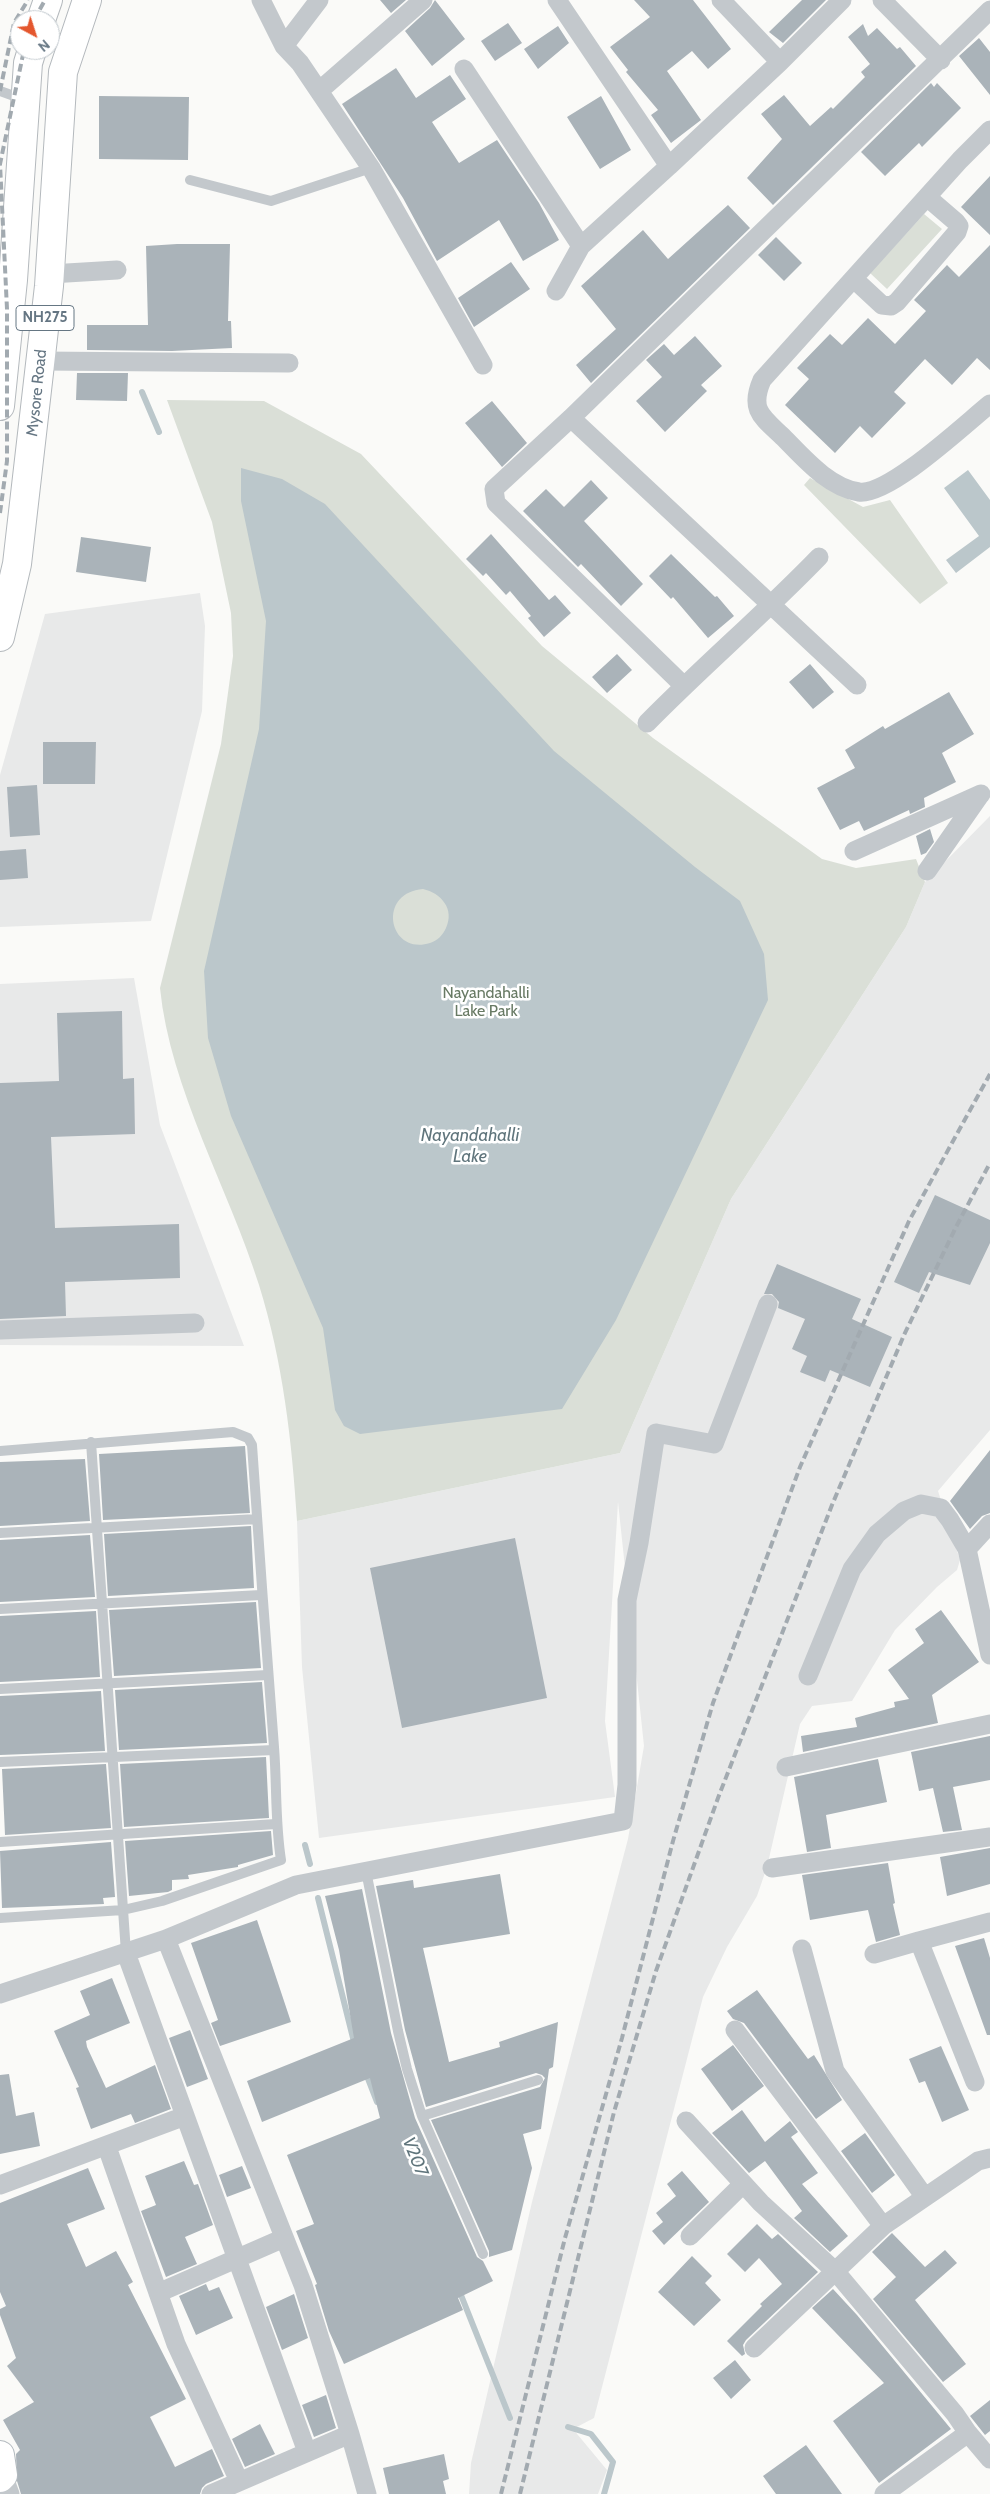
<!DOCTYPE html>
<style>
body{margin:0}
#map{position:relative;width:990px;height:2494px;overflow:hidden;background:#fafaf8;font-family:Cabin,sans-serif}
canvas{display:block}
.north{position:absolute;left:10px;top:10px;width:50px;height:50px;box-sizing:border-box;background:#fff;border:1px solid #c1c8cd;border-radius:50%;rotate:140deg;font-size:14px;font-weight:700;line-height:20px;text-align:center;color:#657683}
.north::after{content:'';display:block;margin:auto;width:18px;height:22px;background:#e4572e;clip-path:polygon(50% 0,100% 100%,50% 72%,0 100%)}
</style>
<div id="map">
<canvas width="990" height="2494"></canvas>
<div class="north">N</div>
</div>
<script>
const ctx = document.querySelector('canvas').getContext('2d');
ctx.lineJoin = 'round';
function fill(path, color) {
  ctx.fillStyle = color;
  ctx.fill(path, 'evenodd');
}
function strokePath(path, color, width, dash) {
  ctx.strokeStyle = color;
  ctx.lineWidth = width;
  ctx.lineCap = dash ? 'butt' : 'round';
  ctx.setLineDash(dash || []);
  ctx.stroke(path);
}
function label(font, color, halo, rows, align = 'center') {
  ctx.font = font + ' Cabin,sans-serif';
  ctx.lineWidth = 5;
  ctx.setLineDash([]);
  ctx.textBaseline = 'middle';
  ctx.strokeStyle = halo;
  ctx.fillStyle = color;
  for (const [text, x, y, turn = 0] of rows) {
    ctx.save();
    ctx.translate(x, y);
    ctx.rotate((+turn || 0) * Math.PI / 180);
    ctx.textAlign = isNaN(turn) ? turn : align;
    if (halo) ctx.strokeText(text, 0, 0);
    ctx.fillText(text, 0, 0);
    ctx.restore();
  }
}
fill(new Path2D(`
 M 200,593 L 205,626 L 202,711 L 151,921 L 0,927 L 0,775 L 45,614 Z
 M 990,816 L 990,1430 L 938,1491 L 960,1560 L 957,1570 L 937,1587 L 895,1630 L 852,1701 L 812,1706 L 800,1724 L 767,1867 L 757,1896 L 727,1947 L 703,1997 L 594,2418 L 573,2429 L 607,2470 L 598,2494 L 469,2494 L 471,2463 L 532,2202 L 628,1839 L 644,1746 L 618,1502 L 605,1721 L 615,1797 L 319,1838 L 302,1667 L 297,1521 L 620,1453 L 731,1199 L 906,927 L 925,882 Z
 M 134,978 L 160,1125 L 244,1346 L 0,1345 L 0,984 Z`), '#e8e9e9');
fill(new Path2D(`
 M 924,214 L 942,229 L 887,289 L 870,273 Z
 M 167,400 L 264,401 L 361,454 L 542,646 L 653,738 L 822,859 L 856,868 L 916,859 L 925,882 L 906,927 L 731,1199 L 620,1453 L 297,1521 C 292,1441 283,1362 259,1285 C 229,1189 170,1089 160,988 L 221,744 L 233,656 L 231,613 L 212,522 Z
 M 810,478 L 863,507 L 890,500 L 948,583 L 920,604 L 804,485 Z`), '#dadfd7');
fill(new Path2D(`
 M 241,468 L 282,479 L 325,504 L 554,751 L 695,867 L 740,901 L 764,954 L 768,1000 L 616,1320 L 562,1409 L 360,1434 L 344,1426 L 335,1410 L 323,1328 L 231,1116 L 208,1038 L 204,971 L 259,729 L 266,621 L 241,501 ZM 423,889 C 441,893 455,909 446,928 C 443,935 437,941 430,943 C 389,956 376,893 423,889 Z
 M 968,470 L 990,500 L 990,547 L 956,573 L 946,560 L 979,536 L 944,488 Z`), '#bbc7cb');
strokePath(new Path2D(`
 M 142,392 L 159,432
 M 305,1845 L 310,1864
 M 318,1898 L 355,2046
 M 365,2071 L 377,2102
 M 459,2290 L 510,2418
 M 568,2427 L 591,2434 L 613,2462 L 604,2494`), '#bbc7cb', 6);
fill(new Path2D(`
 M 380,0 L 406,0 L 391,13 Z
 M 435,0 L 465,39 L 432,66 L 405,31 L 430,8 Z
 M 634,0 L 693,0 L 731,49 L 708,69 L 692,51 L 667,71 L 701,120 L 671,143 L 651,115 L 658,110 L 626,72 L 628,70 L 610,47 L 650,17 Z
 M 802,0 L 826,0 L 783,43 L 769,32 Z
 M 508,23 L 522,43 L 495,61 L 481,41 Z
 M 863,24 L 868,36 L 877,28 L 897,49 L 900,47 L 916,66 L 773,205 L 747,178 L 782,139 L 761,114 L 784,95 L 810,126 L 831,107 L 833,109 L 865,77 L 861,72 L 870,64 L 848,37 Z
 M 558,26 L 569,43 L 538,69 L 524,49 Z
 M 979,38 L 990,52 L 990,95 L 959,56 Z
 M 396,68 L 416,98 L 450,75 L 466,99 L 432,122 L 459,163 L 497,140 L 539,203 L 559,240 L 523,261 L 499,220 L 437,261 L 403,198 L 342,104 Z
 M 931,83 L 934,87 L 937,83 L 961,108 L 922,147 L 919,143 L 885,176 L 861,152 Z
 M 99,96 L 189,97 L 188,160 L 99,159 Z
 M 601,96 L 631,150 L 600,169 L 567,117 Z
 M 990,176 L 990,235 L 961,207 Z
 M 728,205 L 750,228 L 591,383 L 576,365 L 616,329 L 581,286 L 643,230 L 668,259 Z
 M 776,237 L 802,263 L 784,281 L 758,255 Z
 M 177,244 L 230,244 L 228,321 L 231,321 L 232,348 L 172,351 L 87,350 L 87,325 L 148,325 L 146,246 Z
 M 990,245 L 990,370 L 977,358 L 952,385 L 925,359 L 894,392 L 906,403 L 872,438 L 860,426 L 835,453 L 785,405 L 809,379 L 797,368 L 830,334 L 842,345 L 868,318 L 895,344 L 926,311 L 914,300 L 947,265 L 959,277 Z
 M 511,262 L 530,289 L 474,327 L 458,298 Z
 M 695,336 L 722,366 L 701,385 L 707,391 L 665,432 L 636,401 L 662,377 L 646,360 L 664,344 L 674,355 Z
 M 77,373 L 128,373 L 127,401 L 76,400 Z
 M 492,401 L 527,443 L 502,467 L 465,423 Z
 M 591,480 L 608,498 L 584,521 L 643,584 L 621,606 L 581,564 L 578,567 L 523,511 L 546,489 L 564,507 Z
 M 491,534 L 549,600 L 555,595 L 571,613 L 544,637 L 528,618 L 531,616 L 510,591 L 506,595 L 486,573 L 483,576 L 466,559 Z
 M 81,537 L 151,547 L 146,582 L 76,572 Z
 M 671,554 L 715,597 L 717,596 L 734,616 L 708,638 L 673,597 L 671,599 L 649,576 Z
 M 617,654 L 632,670 L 607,693 L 592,677 Z
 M 810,664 L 834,692 L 813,709 L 789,682 Z
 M 949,692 L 974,734 L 942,753 L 956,782 L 924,798 L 925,807 L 910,814 L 909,810 L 864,831 L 859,821 L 840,830 L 817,788 L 855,768 L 845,750 L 883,726 L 885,729 Z
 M 43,742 L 96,742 L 95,784 L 43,784 Z
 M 37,785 L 40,835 L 10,837 L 7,787 Z
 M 930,829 L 934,842 L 926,853 L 921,855 L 916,836 Z
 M 26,849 L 28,878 L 0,880 L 0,851 Z
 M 122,1011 L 123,1079 L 134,1078 L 135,1134 L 51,1137 L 55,1228 L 179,1224 L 180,1278 L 65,1282 L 66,1316 L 0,1319 L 0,1083 L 59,1081 L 57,1013 Z
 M 935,1195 L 990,1220 L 990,1243 L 970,1285 L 929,1272 L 919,1293 L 894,1282 Z
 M 777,1264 L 861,1299 L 852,1319 L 892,1337 L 870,1387 L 830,1370 L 825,1382 L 800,1372 L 807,1356 L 792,1349 L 805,1319 L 778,1308 L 779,1302 L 772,1294 L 764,1294 Z
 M 245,1446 L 250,1513 L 103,1520 L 99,1454 Z
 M 990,1450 L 990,1513 L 982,1516 L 970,1529 L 950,1501 Z
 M 85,1459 L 90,1521 L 0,1526 L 0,1462 Z
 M 251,1526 L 254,1588 L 108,1596 L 104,1534 Z
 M 90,1535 L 95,1597 L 0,1602 L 0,1540 Z
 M 515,1538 L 547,1698 L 402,1728 L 370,1568 Z
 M 256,1602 L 261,1668 L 114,1676 L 109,1610 Z
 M 941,1610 L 979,1662 L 932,1695 L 938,1723 L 803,1752 L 801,1736 L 857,1727 L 855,1718 L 895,1707 L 894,1702 L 909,1699 L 888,1670 L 924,1643 L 915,1629 Z
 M 96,1611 L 100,1677 L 0,1682 L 0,1616 Z
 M 262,1682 L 267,1743 L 119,1750 L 115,1690 Z
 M 101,1691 L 105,1751 L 0,1755 L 0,1696 Z
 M 990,1736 L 990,1780 L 953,1787 L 962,1830 L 943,1832 L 933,1788 L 919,1791 L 911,1752 Z
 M 266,1757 L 269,1818 L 124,1827 L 120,1764 Z
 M 878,1759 L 887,1802 L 826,1815 L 831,1848 L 807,1852 L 794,1777 Z
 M 106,1764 L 111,1828 L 5,1835 L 2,1769 Z
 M 271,1831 L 273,1855 L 238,1865 L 238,1867 L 188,1875 L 189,1879 L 172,1880 L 172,1890 L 168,1892 L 129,1896 L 125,1841 Z
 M 111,1842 L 115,1897 L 103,1898 L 104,1904 L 2,1908 L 0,1851 Z
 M 990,1848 L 990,1884 L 947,1896 L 940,1857 Z
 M 888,1863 L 895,1903 L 893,1904 L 900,1935 L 876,1942 L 868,1910 L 810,1920 L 802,1875 Z
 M 500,1874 L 510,1934 L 423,1948 L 449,2062 L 500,2047 L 499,2042 L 558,2022 L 553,2067 L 549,2069 L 541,2129 L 523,2134 L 532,2168 L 512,2250 L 489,2257 L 489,2251 L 431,2120 L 540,2087 L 545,2078 L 542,2075 L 536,2073 L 426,2107 L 405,2030 L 376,1886 L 413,1880 L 414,1888 Z
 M 362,1889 L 391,2033 L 415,2118 L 477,2257 L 483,2261 L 493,2281 L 458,2298 L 463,2310 L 344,2364 L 329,2331 L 315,2285 L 317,2284 L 296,2231 L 314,2224 L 287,2155 L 380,2118 L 370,2078 L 262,2122 L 247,2081 L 354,2038 L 339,1950 L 325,1896 Z
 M 257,1920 L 291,2022 L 220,2046 L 211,2023 L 218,2020 L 191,1943 Z
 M 984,1938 L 990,1958 L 990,2035 L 987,2035 L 955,1946 Z
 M 112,1978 L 130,2023 L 86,2041 L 87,2047 L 106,2088 L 155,2065 L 171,2109 L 135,2123 L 131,2114 L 91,2129 L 76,2088 L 79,2087 L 54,2031 L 90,2015 L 80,1991 Z
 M 757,1990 L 808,2059 L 814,2055 L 842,2100 L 816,2119 L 744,2023 L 733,2019 L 727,2011 Z
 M 190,2030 L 208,2079 L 187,2087 L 169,2038 Z
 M 733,2045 L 764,2086 L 732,2111 L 701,2069 Z
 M 941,2046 L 969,2110 L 942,2122 L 925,2081 L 919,2083 L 909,2059 Z
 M 9,2074 L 16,2116 L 34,2112 L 40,2146 L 0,2154 L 0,2075 Z
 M 742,2110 L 765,2142 L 790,2121 L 798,2132 L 791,2137 L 818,2173 L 802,2184 L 848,2236 L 830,2252 L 794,2218 L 802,2211 L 765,2161 L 749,2173 L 712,2133 Z
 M 865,2133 L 895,2175 L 872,2193 L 841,2151 Z
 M 184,2161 L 194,2185 L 198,2184 L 213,2225 L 185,2237 L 197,2264 L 166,2277 L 141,2211 L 156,2205 L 145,2176 Z
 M 242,2166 L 251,2188 L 227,2197 L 219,2175 Z
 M 88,2168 L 105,2209 L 67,2224 L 86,2267 L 116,2251 L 133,2282 L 128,2285 L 186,2399 L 150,2417 L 175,2467 L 212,2449 L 224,2476 L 206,2484 L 202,2488 L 200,2494 L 21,2494 L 17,2481 L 16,2454 L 20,2450 L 3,2420 L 34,2402 L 7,2366 L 16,2358 L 0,2315 L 0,2309 L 6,2306 L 0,2292 L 0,2203 Z
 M 682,2171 L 709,2202 L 664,2245 L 652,2231 L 663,2222 L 656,2213 L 676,2196 L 667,2184 Z
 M 757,2224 L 772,2239 L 778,2234 L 818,2272 L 746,2340 L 743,2345 L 745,2354 L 742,2356 L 727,2341 L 762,2306 L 760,2304 L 782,2284 L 759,2258 L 745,2272 L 727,2254 Z
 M 892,2233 L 925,2267 L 945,2250 L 957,2263 L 915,2300 L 966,2364 L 943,2382 L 873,2299 L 896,2277 L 872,2252 Z
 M 692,2256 L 712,2276 L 705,2283 L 721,2300 L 694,2326 L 658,2292 Z
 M 206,2284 L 209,2291 L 219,2287 L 233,2318 L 196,2335 L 179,2296 Z
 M 833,2289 L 857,2315 L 951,2429 L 879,2483 L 833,2421 L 884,2383 L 812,2308 Z
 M 294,2294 L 308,2338 L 282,2350 L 266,2307 Z
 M 735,2360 L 751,2380 L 731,2399 L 713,2378 Z
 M 326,2395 L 336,2428 L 314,2437 L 302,2405 Z
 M 990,2400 L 990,2431 L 985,2435 L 970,2416 Z
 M 260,2424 L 275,2454 L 245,2467 L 232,2439 Z
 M 806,2445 L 842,2494 L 776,2494 L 763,2476 Z
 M 444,2454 L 449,2479 L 443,2481 L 446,2494 L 389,2494 L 383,2468 Z`), '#aab3b9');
const secondary = new Path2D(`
 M 0,2455 L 3,2475 L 0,2478`);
const highway = new Path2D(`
 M 41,20 L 48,0
 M 0,406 L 13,280 L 28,63 L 32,50
 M 0,637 L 17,564 L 49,286 L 63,72 L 87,0`);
strokePath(secondary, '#b3babf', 30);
strokePath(highway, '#b4b9bd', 30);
strokePath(new Path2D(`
 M 0,91 L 25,100
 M 190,180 L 271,201 L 371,168
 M 91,1442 L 126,1953
 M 0,1451 L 233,1432 L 248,1438 L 252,1445 C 259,1546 266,1646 274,1747 C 277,1785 275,1823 281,1860 L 162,1901 L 123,1910 L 0,1918
 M 0,1533 L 257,1519
 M 0,1609 L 261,1595
 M 0,1689 L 268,1675
 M 0,1762 L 274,1750
 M 0,1842 L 276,1824
 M 366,1871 L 398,2031 L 407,2069 L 422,2116 L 483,2254
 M 422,2116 L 538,2080`), '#c3c8cc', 10);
strokePath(new Path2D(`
 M 261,0 L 284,46 L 300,63 L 371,168 L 483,365
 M 721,0 L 780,62
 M 882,0 L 941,60
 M 284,46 L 319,0
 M 464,69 L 581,246
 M 319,91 L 423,0
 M 990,130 L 960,160 L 762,380 C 749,410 762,417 783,437 C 804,458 828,487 859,492 C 889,496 965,424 990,404
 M 669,166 L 780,62 L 842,0
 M 50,274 L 117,270
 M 854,279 L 882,305 L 891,306 L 897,302 L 957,232 L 959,226 L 956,222 L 927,197
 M 556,291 L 581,246 L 669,166 L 557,0
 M 40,361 L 289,363
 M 571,418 L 857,685
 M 684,686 L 496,503 L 494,489 L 571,418 L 990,10
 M 647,723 C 703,666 764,614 819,557
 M 854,851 L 981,794
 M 927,871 L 980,795
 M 0,1330 L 195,1323
 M 990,1524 L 967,1549 L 990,1655
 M 808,1676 L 852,1569 L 877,1534 L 904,1511 L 921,1504 L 941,1508 L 950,1520 L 967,1549
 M 786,1767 L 990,1724
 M 772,1868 L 990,1837
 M 166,1939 L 303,2285 L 350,2434 L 367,2494
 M 802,1949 L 835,2071 L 924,2196
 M 126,1953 L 307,2452
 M 874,1954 L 919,1941
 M 0,1994 L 166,1939 L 296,1885 L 623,1821 L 627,1785 L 627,1600 L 639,1543 L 656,1433 L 714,1444 L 768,1304
 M 735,2030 L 883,2226
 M 975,2082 L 919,1941 L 990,1922
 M 686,2121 L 761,2203 L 836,2272 L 955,2414 L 968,2433 L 884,2494
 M 107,2147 L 176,2344 L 239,2481
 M 0,2185 L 185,2116
 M 690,2236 L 743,2184
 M 158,2293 L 284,2238
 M 754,2348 L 883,2226 L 978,2161 L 990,2158
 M 968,2433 L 990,2459
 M 3,2475 L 10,2494
 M 211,2494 L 350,2434`), '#c3c8cc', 19);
strokePath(secondary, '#fff', 28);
strokePath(highway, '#fff', 28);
strokePath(new Path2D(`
 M 34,20 L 45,0
 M 0,91 L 14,23 L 28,0
 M 0,513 L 7,461 L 7,309 L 0,164 L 24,50
 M 501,2494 L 565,2238 L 622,2038 L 673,1841 L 713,1703 L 800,1467 L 909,1221 L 990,1074
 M 520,2494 L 614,2112 L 656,1971 L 718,1798 L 832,1505 L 904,1335 L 956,1227 L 990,1163`), '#a2aab0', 4, [8, 4]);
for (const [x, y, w] of [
 [45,318,58]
]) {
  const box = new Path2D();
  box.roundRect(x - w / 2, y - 12.5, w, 25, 4);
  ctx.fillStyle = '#fff';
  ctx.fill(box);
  strokePath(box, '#657683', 1);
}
label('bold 15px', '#657683', null, [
 ["NH275",45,318]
]);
label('16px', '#657683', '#fff', [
 ["Mysore Road",37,393,-84]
]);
label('16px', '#687a64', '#fff', [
 ["Nayandahalli",486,993],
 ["Lake Park",486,1011]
]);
label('italic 18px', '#60757c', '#fff', [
 ["Nayandahalli",470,1136],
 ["Lake",470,1157],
 ["V207",415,2157,68]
]);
</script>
